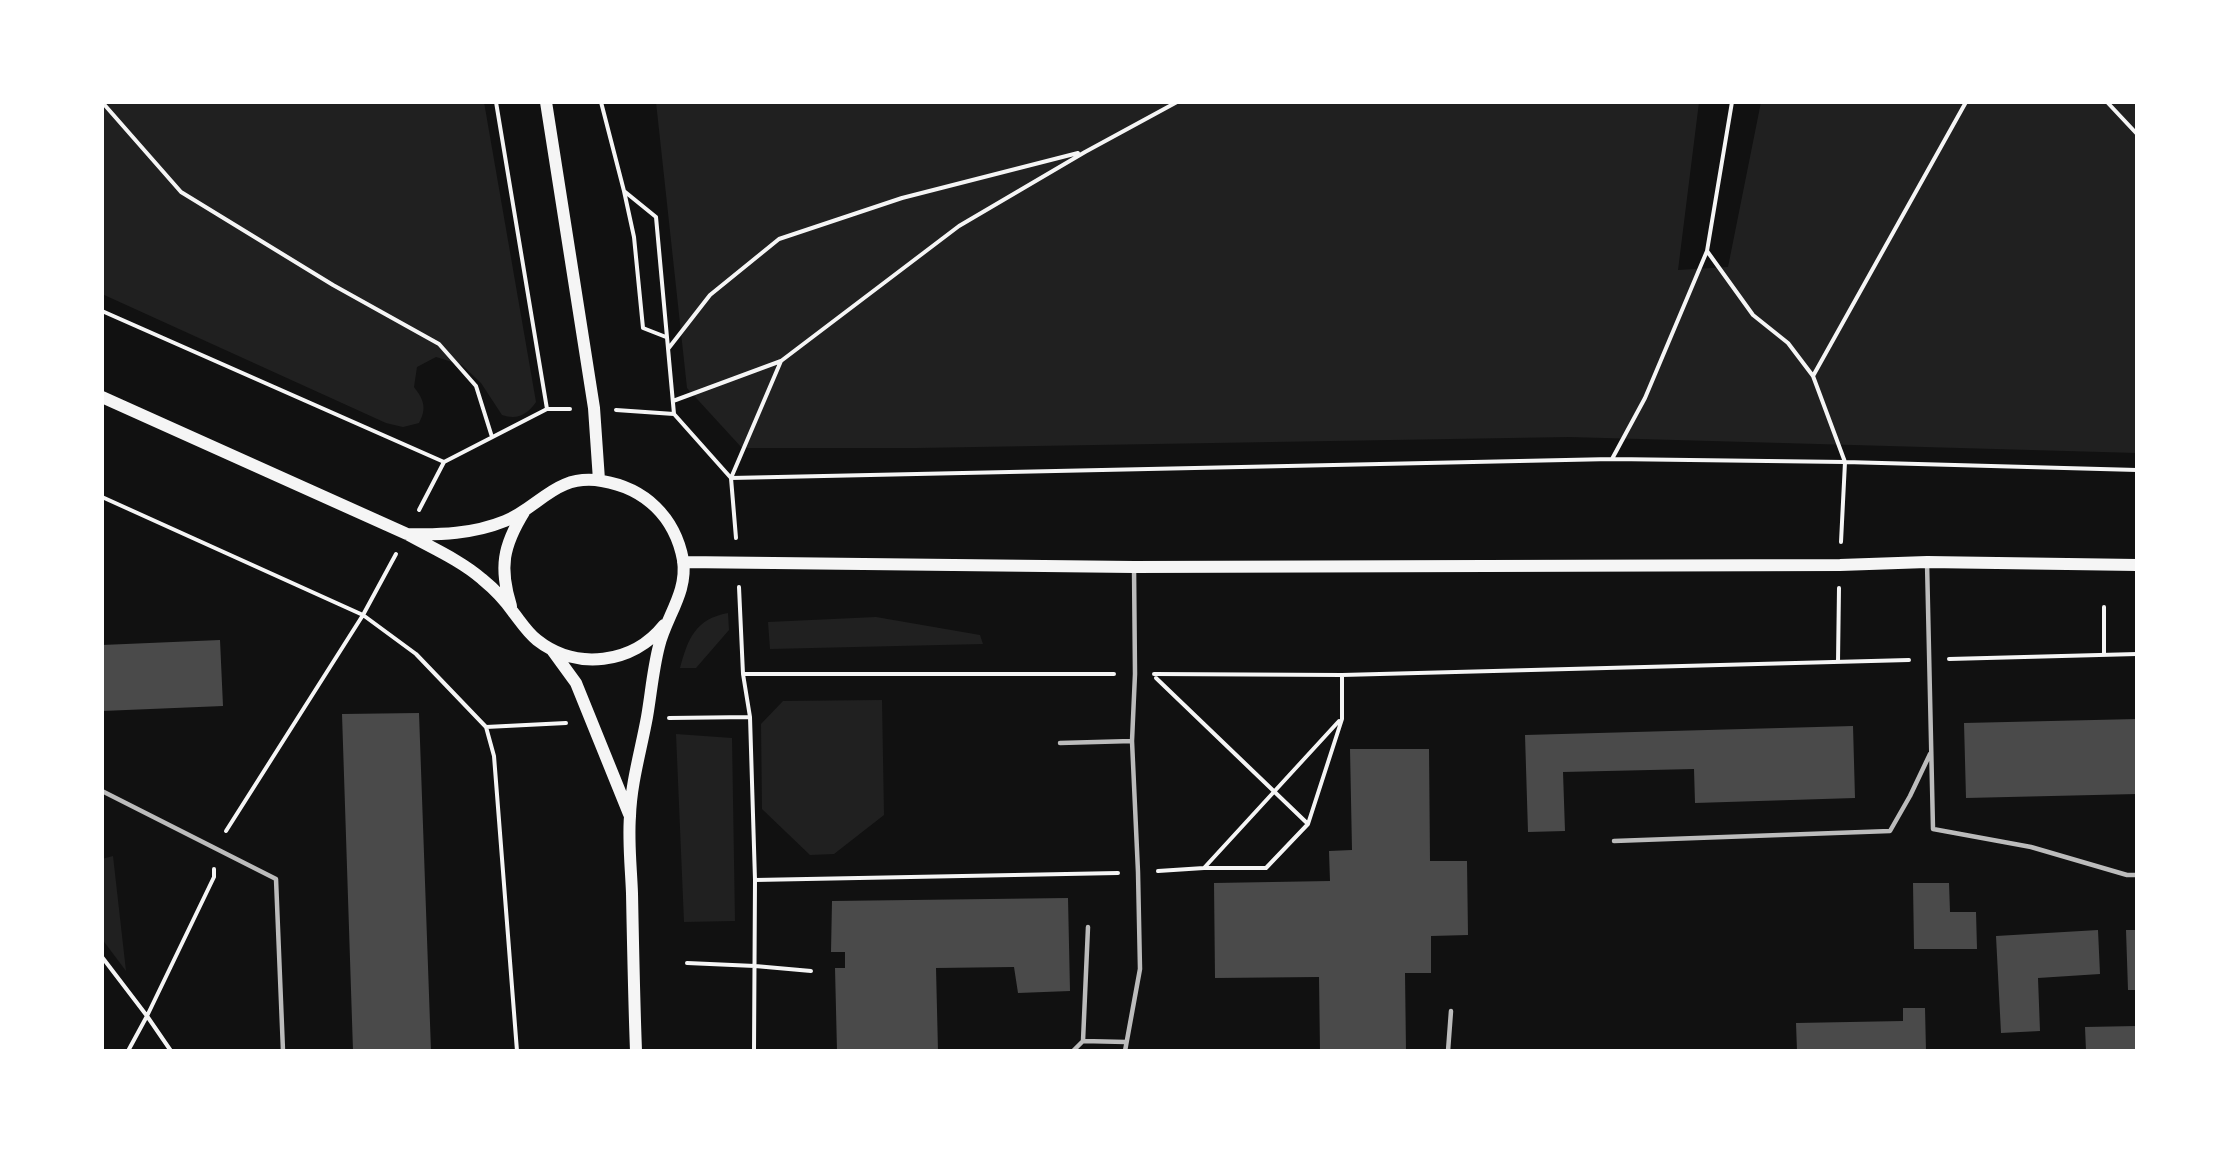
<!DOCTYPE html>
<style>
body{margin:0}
#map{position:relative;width:2239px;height:1153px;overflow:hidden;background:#111;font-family:Commissioner,sans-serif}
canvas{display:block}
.frame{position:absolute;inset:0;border:104px solid #fff;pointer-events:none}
</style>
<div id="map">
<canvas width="2239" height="1153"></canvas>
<div class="frame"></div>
</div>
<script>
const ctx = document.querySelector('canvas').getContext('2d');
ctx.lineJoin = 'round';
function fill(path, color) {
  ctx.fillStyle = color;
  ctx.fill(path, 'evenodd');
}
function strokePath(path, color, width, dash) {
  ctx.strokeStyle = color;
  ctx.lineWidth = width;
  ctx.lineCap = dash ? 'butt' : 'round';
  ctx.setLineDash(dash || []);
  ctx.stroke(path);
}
fill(new Path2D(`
 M 102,102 L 484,102 L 536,402 C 527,415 517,420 502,415 L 481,383 L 462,365 L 436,357 L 417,367 L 414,387 C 424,400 427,408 419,423 L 403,427 L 386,423 L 102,294 Z
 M 656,102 L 1699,102 L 1678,270 L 1728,267 L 1761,102 L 2137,102 L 2137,453 L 1569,437 L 917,448 L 742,448 L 687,388 Z
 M 728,613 L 729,630 L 696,668 L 680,668 C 688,639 695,619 728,613 Z
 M 876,617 L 980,635 L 983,644 L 770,649 L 768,622 Z
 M 882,700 L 884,815 L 834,854 L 810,855 L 762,809 L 761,724 L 783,701 Z
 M 676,734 L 732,738 L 735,921 L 684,922 Z
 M 113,856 L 126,971 L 102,939 L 102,859 Z`), '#202020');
fill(new Path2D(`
 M 220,640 L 223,706 L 102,711 L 102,645 Z
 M 419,713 L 431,1051 L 353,1051 L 342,714 Z
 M 2137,719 L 2137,794 L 1966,798 L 1964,723 Z
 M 1853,726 L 1855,798 L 1695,803 L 1694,769 L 1563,772 L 1565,831 L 1528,832 L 1525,735 Z
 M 1350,749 L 1429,749 L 1430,861 L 1467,861 L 1468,935 L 1431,936 L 1431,973 L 1405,973 L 1406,1051 L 1320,1051 L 1319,977 L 1215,978 L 1214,883 L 1330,881 L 1329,851 L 1352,850 Z
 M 1913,883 L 1949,883 L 1950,912 L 1976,912 L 1977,949 L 1914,949 Z
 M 1068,898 L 1070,991 L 1018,993 L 1014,967 L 936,968 L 938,1051 L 837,1051 L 835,968 L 845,968 L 845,952 L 831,952 L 832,901 Z
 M 2098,930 L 2100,974 L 2038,978 L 2040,1031 L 2001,1033 L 1996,936 Z
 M 2126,930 L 2137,930 L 2137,990 L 2128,990 Z
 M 1903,1008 L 1925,1008 L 1926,1051 L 1797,1051 L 1796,1023 L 1903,1021 Z
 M 2137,1026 L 2137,1051 L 2086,1051 L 2085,1027 Z`), '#4a4a4a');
strokePath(new Path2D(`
 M 102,102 L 181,192 L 333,285 L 439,344 L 476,386 L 492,437
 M 496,102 L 547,409
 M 601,102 L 624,191 L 656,217 L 674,414
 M 1732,102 L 1707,251 L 1753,315 L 1788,343 L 1813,376 L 1845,462 L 1841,542
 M 2107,102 L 2137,134
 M 624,191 L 634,237 L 643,328 L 666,337
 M 102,311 L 444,462
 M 668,349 L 710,295 L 779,239 L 902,198 L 1078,153
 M 1813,376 L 1966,102
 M 673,401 L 781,361 L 959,226 L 1085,152 L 1177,102
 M 616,410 L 674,414 L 731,478 L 1612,459 L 1845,462 L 2137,470
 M 1612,459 L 1645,398 L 1707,251
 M 102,497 L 363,615 L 416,654 L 486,727 L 494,756 L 517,1051
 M 419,510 L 444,462 L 547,409 L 570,409
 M 736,538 L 731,478 L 781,361
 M 739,587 L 743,674 L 750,717 L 755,880 L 754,1051
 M 2104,607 L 2104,654
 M 1949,659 L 2137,654
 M 1838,662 L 1839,588
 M 743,674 L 1114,674
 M 1154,674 L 1342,675 L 1909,660
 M 1156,678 L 1308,824
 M 669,718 L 750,717
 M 486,727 L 566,723
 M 226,831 L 363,615 L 396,554
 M 1204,868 L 1339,721
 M 1158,871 L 1204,868 L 1266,868 L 1308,824 L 1342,719 L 1342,675
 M 755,880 L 1118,873
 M 102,957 L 147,1016 L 171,1051
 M 687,963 L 755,966 L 811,971
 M 128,1051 L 147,1016 L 214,877 L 214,869`), '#f5f5f5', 4);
strokePath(new Path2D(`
 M 1927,562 L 1933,829 L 2031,847 L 2127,875 L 2137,875
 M 1060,743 L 1132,741
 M 102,791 L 276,879 L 283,1051
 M 1614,841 L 1890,831 L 1910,796 L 1930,754
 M 1088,927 L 1083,1041 L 1126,1042
 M 1073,1051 L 1083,1041
 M 1125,1051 L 1140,969 L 1138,872 L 1132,741 L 1135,674 L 1134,567
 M 1448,1051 L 1451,1011`), '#bcbcbc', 4.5);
strokePath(new Path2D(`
 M 546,102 L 594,408 L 599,480
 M 102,397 L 407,534 C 432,548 460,560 482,579 C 493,588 505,600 513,612 C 521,622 527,632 537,640 C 576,671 633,664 664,625
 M 407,534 C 440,535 473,534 505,521 C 540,507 556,473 602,481 C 645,488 675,517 683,560 C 688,592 666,617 659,646 C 653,669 651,694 647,717 C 641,750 631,783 630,816 C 628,841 631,867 632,893 C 633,945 634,998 636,1051
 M 683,562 L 1134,567 L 1840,565 L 1927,562 L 2137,565
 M 511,606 C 499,568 503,546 524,512
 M 552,650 L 576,683 L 629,814`), '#f5f5f5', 12);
</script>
